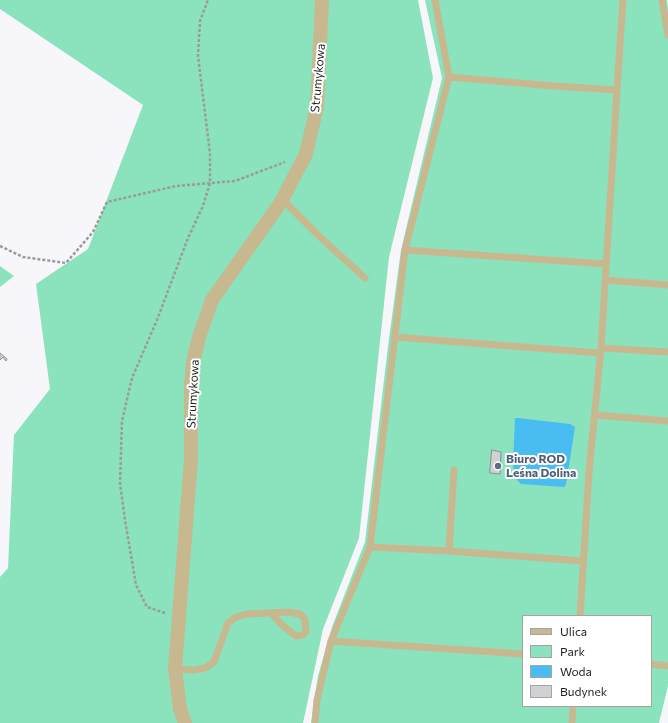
<!DOCTYPE html>
<meta charset="utf-8">
<style>
body{margin:0}
#map{position:relative;width:668px;height:723px;overflow:hidden;background:#f7f6fa;font-family:Commissioner,sans-serif}
canvas{display:block}
.legend{position:absolute;left:522px;top:615px;width:130px;height:92px;box-sizing:border-box;background:#fff;border:1px solid #a5a5a5;margin:0;padding:5px 7px;list-style:none;font-size:12px;color:#1e1e1f}
.legend li{display:flex;align-items:center;gap:8px;height:20px}
.legend b{width:20px;border:1px solid #a5a5a5}
</style>
<div id="map">
<canvas width="668" height="723"></canvas>
<ul class="legend">
<li><b style="height:5px;background:#c7b88f"></b>Ulica</li>
<li><b style="height:11px;background:#8ae3bd"></b>Park</li>
<li><b style="height:11px;background:#49bdf2"></b>Woda</li>
<li><b style="height:11px;background:#d1d0d4"></b>Budynek</li>
</ul>
</div>
<script>
const ctx = document.querySelector('canvas').getContext('2d');
ctx.lineJoin = 'round';
function fill(path, color) {
  ctx.fillStyle = color;
  ctx.fill(path, 'evenodd');
}
function strokePath(path, color, width, dash) {
  ctx.strokeStyle = color;
  ctx.lineWidth = width;
  ctx.lineCap = dash ? 'butt' : 'round';
  ctx.setLineDash(dash || []);
  ctx.stroke(path);
}
function label(font, color, halo, rows, align = 'center') {
  ctx.font = font + ' Commissioner,sans-serif';
  ctx.lineWidth = 4;
  ctx.setLineDash([]);
  ctx.textBaseline = 'middle';
  ctx.strokeStyle = halo;
  ctx.fillStyle = color;
  for (const [text, x, y, turn = 0] of rows) {
    ctx.save();
    ctx.translate(x, y);
    ctx.rotate((+turn || 0) * Math.PI / 180);
    ctx.textAlign = isNaN(turn) ? turn : align;
    if (halo) ctx.strokeText(text, 0, 0);
    ctx.fillText(text, 0, 0);
    ctx.restore();
  }
}
fill(new Path2D(`
 M 0,0 L 418,0 L 433,78 L 389,257 L 359,538 L 323,629 L 303,723 L 0,723 L 0,577 L 8,568 L 14,435 L 50,389 L 36,284 L 88,249 L 143,105 L 0,9 Z
 M 425,0 L 667,0 L 668,8 L 668,686 L 659,723 L 311,723 L 318,676 L 332,627 L 365,542 L 388,346 L 401,250 L 442,78 ZM 523,616 L 651,616 L 651,706 L 523,706 Z
 M 0,266 L 14,276 L 0,287 Z`), '#8ae3bd');
fill(new Path2D(`
 M 515,418 L 518,418 L 570,424 L 575,427 L 566,485 L 564,487 L 521,484 L 515,478 L 513,464 Z`), '#49bdf2');
const building = new Path2D(`
 M 0,353 L 7,359 L 6,361 L 3,357 L 0,360 Z
 M 492,450 L 501,452 L 500,474 L 490,473 Z`);
fill(building, '#d1d0d4');
strokePath(building, '#908f92', 1);
strokePath(new Path2D(`
 M 0,246 L 23,257 L 66,263 L 93,232 L 107,202 L 176,186 L 235,181 L 285,162
 M 165,613 L 147,607 L 136,585 L 125,520 L 120,483 L 122,421 L 132,378 L 157,320 L 188,238 L 203,206 L 210,183 L 210,153 L 198,56 L 200,21 L 208,0`), '#9b9a9d', 2.5, [3, 2]);
strokePath(new Path2D(`
 M 435,0 L 449,77 L 554,86 L 617,90 L 601,348 L 589,472 L 580,616
 M 662,0 L 668,35
 M 449,77 L 405,250 L 606,264
 M 617,90 L 623,0
 M 282,199 L 320,237 L 365,278
 M 605,280 L 668,285
 M 395,337 L 600,353
 M 601,348 L 668,352
 M 595,415 L 668,421
 M 370,547 L 405,250
 M 449,551 L 454,470
 M 331,641 L 370,547 L 449,551 L 583,561
 M 651,664 L 668,666
 M 175,669 L 194,670 L 205,668 L 214,662 L 228,623 L 236,617 L 247,614 L 289,612 L 300,614 L 305,619 L 306,631 L 303,635 L 296,636 L 282,625 L 272,614
 M 315,723 L 317,700 L 331,641 L 523,654
 M 572,723 L 573,706`), '#c7b88f', 7);
strokePath(new Path2D(`
 M 185,723 L 180,709 L 175,669 L 191,459 L 191,384 L 193,362 L 199,337 L 212,300 L 281,202 L 306,154 L 317,107 L 322,0`), '#c7b88f', 14);
for (const [x, y, r, color] of [
 [498,466,4,"#5c6f8a"]
]) {
  const dot = new Path2D();
  dot.arc(x, y, r, 0, 2 * Math.PI);
  ctx.fillStyle = color;
  ctx.fill(dot);
  strokePath(dot, '#fff', 1.5);
}
label('12px', '#1e1e1f', '#fff', [
 ["Strumykowa",318,78,-85],
 ["Strumykowa",193,394,-87]
]);
label('bold 12px', '#4e5e75', '#fff', [
 ["Biuro ROD",506,459],
 ["Leśna Dolina",506,473]
], 'left');
</script>
